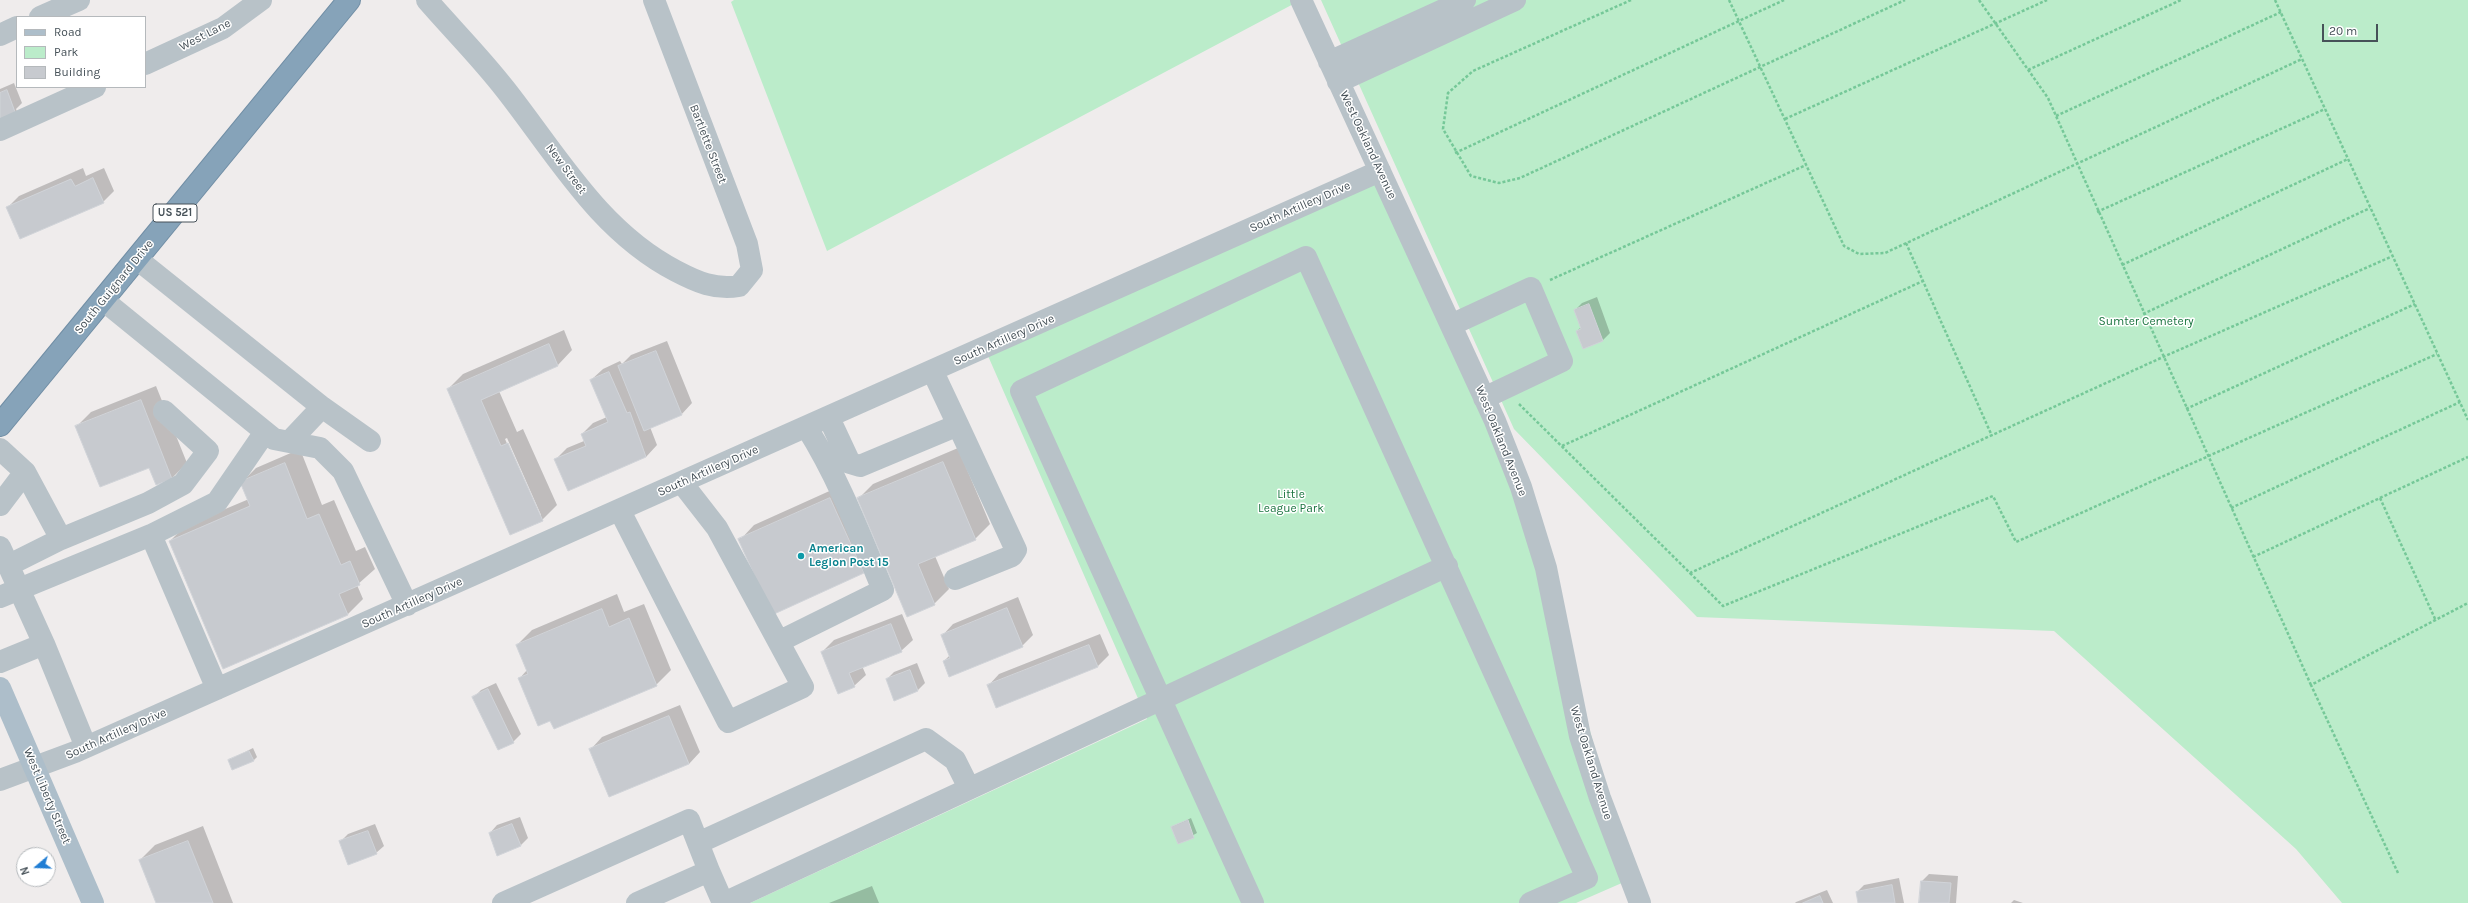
<!DOCTYPE html>
<style>
body{margin:0}
#map{position:relative;width:2468px;height:903px;overflow:hidden;background:#efecec;font-family:Karla,sans-serif}
canvas{display:block}
.legend{position:absolute;left:16px;top:16px;width:130px;height:72px;box-sizing:border-box;background:#fff;border:1px solid #b5b9bc;margin:0;padding:5px 7px;list-style:none;font-size:12px;color:#465158}
.legend li{display:flex;align-items:center;gap:8px;height:20px}
.legend b{width:20px;border:1px solid #b5b9bc}
.north{position:absolute;left:16px;top:847px;width:40px;height:40px;box-sizing:border-box;background:#fff;border:1px solid #b5b9bc;border-radius:50%;rotate:251deg;font-size:11px;font-weight:700;line-height:16px;text-align:center;color:#465158}
.north::after{content:'';display:block;margin:auto;width:14px;height:18px;background:#217ed4;clip-path:polygon(50% 0,100% 100%,50% 72%,0 100%)}
.scale{position:absolute;left:2322px;top:24px;width:56px;height:18px;box-sizing:border-box;border:2px solid #465158;border-top:0;padding-left:5px;font-size:12px;line-height:14px;white-space:nowrap;color:#465158;-webkit-text-stroke:3px #fff;paint-order:stroke}
</style>
<div id="map">
<canvas width="2468" height="903"></canvas>
<ul class="legend">
<li><b style="height:5px;background:#adbeca"></b>Road</li>
<li><b style="height:11px;background:#bbecca"></b>Park</li>
<li><b style="height:11px;background:#c7cacf"></b>Building</li>
</ul>
<div class="north">N</div>
<div class="scale">20 m</div>
</div>
<script>
const ctx = document.querySelector('canvas').getContext('2d');
ctx.lineJoin = 'round';
function fill(path, color) {
  ctx.fillStyle = color;
  ctx.fill(path, 'evenodd');
}
function strokePath(path, color, width, dash) {
  ctx.strokeStyle = color;
  ctx.lineWidth = width;
  ctx.lineCap = dash ? 'butt' : 'round';
  ctx.setLineDash(dash || []);
  ctx.stroke(path);
}
function label(font, color, halo, rows, align = 'center') {
  ctx.font = font + ' Karla,sans-serif';
  ctx.lineWidth = 3;
  ctx.setLineDash([]);
  ctx.textBaseline = 'middle';
  ctx.strokeStyle = halo;
  ctx.fillStyle = color;
  for (const [text, x, y, turn = 0] of rows) {
    ctx.save();
    ctx.translate(x, y);
    ctx.rotate((+turn || 0) * Math.PI / 180);
    ctx.textAlign = isNaN(turn) ? turn : align;
    if (halo) ctx.strokeText(text, 0, 0);
    ctx.fillText(text, 0, 0);
    ctx.restore();
  }
}
fill(new Path2D(`
 M 734,0 L 1301,0 L 827,251 L 731,2 Z
 M 1321,0 L 2468,0 L 2468,903 L 2342,903 L 2296,849 L 2054,631 L 1697,617 L 1514,429 Z
 M 1380,171 L 1495,421 L 1555,605 L 1631,879 L 1576,903 L 750,903 L 1147,719 L 985,349 Z`), '#bbecca');
fill(new Path2D(`
 M 14,83 L 22,103 L 16,109 L 21,121 L 0,133 L 0,89 Z
 M 83,168 L 86,176 L 104,168 L 114,191 L 103,202 L 8,207 L 19,196 Z
 M 1597,297 L 1610,333 L 1603,340 L 1577,331 L 1581,327 L 1575,310 L 1582,303 Z
 M 564,330 L 572,350 L 558,365 L 499,391 L 517,432 L 523,429 L 557,505 L 542,520 L 448,389 L 463,374 ZM 507,438 L 541,515 L 539,515 L 505,439 Z
 M 667,341 L 692,403 L 681,415 L 650,427 L 657,445 L 646,457 L 555,460 L 567,448 L 584,441 L 582,434 L 593,423 L 607,417 L 591,380 L 603,369 L 620,361 L 622,364 L 631,355 Z
 M 156,386 L 187,463 L 172,478 L 76,427 L 91,412 Z
 M 958,448 L 990,524 L 975,539 L 935,556 L 949,589 L 934,604 L 858,499 L 873,484 Z
 M 300,449 L 322,505 L 334,500 L 356,551 L 365,547 L 375,569 L 357,585 L 363,599 L 348,614 L 224,667 L 170,541 L 185,526 L 249,499 L 242,482 L 256,468 Z
 M 845,484 L 878,557 L 863,572 L 740,540 L 754,525 Z
 M 617,594 L 624,612 L 644,604 L 671,670 L 656,685 L 519,679 L 527,670 L 517,645 L 532,630 Z
 M 1018,597 L 1033,635 L 1022,646 L 944,661 L 950,655 L 942,636 L 953,624 Z
 M 902,614 L 913,640 L 901,651 L 862,666 L 866,675 L 854,686 L 822,652 L 834,640 Z
 M 1100,634 L 1109,655 L 1098,666 L 988,686 L 999,674 Z
 M 917,663 L 925,683 L 918,690 L 887,679 L 894,672 Z
 M 496,683 L 521,734 L 513,742 L 474,697 L 481,690 Z
 M 680,705 L 700,752 L 689,764 L 591,749 L 602,737 Z
 M 253,748 L 257,757 L 253,761 L 229,760 Z
 M 520,817 L 528,838 L 521,845 L 490,833 L 497,825 Z
 M 1191,818 L 1197,833 L 1179,843 L 1172,827 Z
 M 375,824 L 384,846 L 376,853 L 341,841 L 348,834 Z
 M 203,826 L 233,903 L 157,903 L 140,860 L 155,845 Z
 M 1929,874 L 1958,876 L 1956,903 L 1920,903 L 1922,881 Z
 M 1899,878 L 1904,903 L 1859,903 L 1857,892 L 1864,885 Z
 M 872,886 L 879,903 L 829,903 Z
 M 1827,890 L 1833,903 L 1795,903 L 1796,902 Z
 M 2014,900 L 2023,903 L 2011,903 Z`), '#0003');
const building = new Path2D(`
 M 7,90 L 15,112 L 0,134 L 0,93 Z
 M 93,178 L 104,203 L 20,239 L 6,207 L 71,179 L 75,186 Z
 M 1589,304 L 1603,341 L 1583,349 L 1576,331 L 1581,329 L 1574,310 Z
 M 549,344 L 558,366 L 481,400 L 501,446 L 508,443 L 543,521 L 510,535 L 447,389 Z
 M 656,351 L 682,415 L 644,431 L 618,366 Z
 M 609,372 L 627,413 L 630,412 L 646,457 L 568,491 L 554,459 L 586,446 L 581,434 L 608,422 L 590,380 Z
 M 141,400 L 172,479 L 156,485 L 149,468 L 100,487 L 75,426 Z
 M 943,462 L 976,540 L 918,564 L 935,605 L 907,617 L 857,498 Z
 M 285,463 L 307,519 L 319,514 L 341,565 L 350,561 L 360,585 L 339,594 L 348,615 L 223,669 L 169,541 L 250,506 L 240,482 Z
 M 830,498 L 864,573 L 772,615 L 738,539 Z
 M 1007,608 L 1023,647 L 949,677 L 943,661 L 950,658 L 941,635 Z
 M 602,609 L 609,627 L 629,618 L 657,686 L 554,729 L 550,721 L 538,726 L 518,678 L 528,674 L 516,645 Z
 M 891,624 L 902,652 L 849,673 L 855,687 L 838,694 L 821,652 Z
 M 1089,645 L 1098,667 L 996,708 L 987,685 Z
 M 910,670 L 918,691 L 894,701 L 886,679 Z
 M 488,689 L 514,743 L 498,750 L 472,697 Z
 M 669,716 L 689,764 L 609,797 L 589,749 Z
 M 249,751 L 254,761 L 232,770 L 228,760 Z
 M 1188,820 L 1194,838 L 1178,844 L 1171,827 Z
 M 512,824 L 521,846 L 497,856 L 489,833 Z
 M 368,831 L 377,854 L 348,865 L 339,841 Z
 M 188,841 L 213,903 L 156,903 L 139,860 Z
 M 1921,881 L 1951,883 L 1949,903 L 1919,903 Z
 M 1892,885 L 1895,903 L 1858,903 L 1856,892 Z
 M 1820,896 L 1823,903 L 1803,903 Z`);
fill(building, '#c7cacf');
strokePath(building, '#d0d3d8', 1);
const highway = new Path2D(`
 M 0,425 L 349,0`);
strokePath(highway, '#718ea5', 24);
strokePath(new Path2D(`
 M 1631,0 L 1473,71 L 1448,93 L 1443,129 L 1471,176 L 1499,183 L 1520,178 L 1905,0
 M 1729,0 L 1844,246 L 1859,254 L 1885,253 L 2302,59
 M 1979,0 L 2048,98 L 2311,685
 M 2275,0 L 2468,420
 M 2028,70 L 2181,0
 M 2056,116 L 2281,12
 M 1785,119 L 2047,0
 M 1455,153 L 1784,0
 M 2097,212 L 2325,109
 M 1906,243 L 1992,436
 M 2122,265 L 2348,159
 M 1550,280 L 1806,165
 M 2143,314 L 2370,208
 M 1519,404 L 1690,573 L 2163,357 L 2393,256
 M 2186,409 L 2415,304
 M 1562,446 L 1923,281
 M 2380,498 L 2436,621
 M 2231,508 L 2460,402
 M 2253,557 L 2468,457
 M 1690,573 L 1723,606 L 1993,496 L 2016,542 L 2437,354
 M 2398,873 L 2311,685 L 2468,603`), '#75c898', 2.5, [3, 2]);
strokePath(new Path2D(`
 M 427,0 C 453,30 481,58 505,89 C 557,155 599,231 676,271 C 697,282 715,290 739,286 L 752,270 L 747,244 L 654,0
 M 1301,0 L 1495,421 L 1521,487 L 1546,568 L 1580,736 L 1600,798 L 1640,903
 M 40,17 L 79,0
 M 0,35 L 17,27
 M 1329,62 L 1465,0
 M 145,64 L 223,28 L 261,0
 M 1338,82 L 1515,0
 M 0,130 L 95,87
 M 137,259 L 322,407 L 289,442
 M 103,300 L 274,439 L 320,448 L 343,471 L 407,605
 M 1451,325 L 1531,288 L 1562,361 L 1484,398
 M 322,407 L 370,441
 M 829,418 L 850,463 L 860,466 L 958,425 L 933,372
 M 0,449 L 25,472 L 0,505
 M 25,472 L 61,539 L 148,503 L 183,484 L 208,451 L 164,411
 M 620,511 L 728,722 L 803,687 L 717,528 L 682,483
 M 151,535 L 217,689
 M 0,547 L 44,644 L 0,662
 M 9,565 L 61,539
 M 955,579 L 1012,556 L 1016,550 L 958,425
 M 0,597 L 151,535 L 217,502 L 265,432
 M 780,641 L 883,590 C 860,535 839,479 807,428
 M 44,644 L 86,747
 M 0,780 L 75,752 L 1380,171
 M 698,843 L 926,739 L 955,760 L 969,788
 M 503,903 L 689,820 L 709,871
 M 637,903 L 709,871 L 723,903
 M 724,903 L 1447,566
 M 1253,903 L 1021,391 L 1306,257 L 1587,878 L 1530,903`), '#b8c2c8', 22);
strokePath(new Path2D(`
 M 0,688 L 93,903`), '#adbeca', 22);
strokePath(highway, '#86a3b9', 22);
for (const [x, y, r, color] of [
 [801,556,4,"#0f9aa8"]
]) {
  const dot = new Path2D();
  dot.arc(x, y, r, 0, 2 * Math.PI);
  ctx.fillStyle = color;
  ctx.fill(dot);
  strokePath(dot, '#fff', 1.5);
}
for (const [x, y, w] of [
 [175,213,44]
]) {
  const box = new Path2D();
  box.roundRect(x - w / 2, y - 9, w, 18, 3);
  ctx.fillStyle = '#fff';
  ctx.fill(box);
  strokePath(box, '#465158', 1);
}
label('bold 11px', '#465158', null, [
 ["US 521",175,213]
]);
label('12px', '#465158', '#fff', [
 ["West Lane",205,35,-27],
 ["Bartlette Street",708,144,69],
 ["West Oakland Avenue",1368,145,65],
 ["New Street",566,169,53],
 ["South Artillery Drive",1300,207,-24],
 ["South Guignard Drive",114,287,-51],
 ["South Artillery Drive",1004,340,-24],
 ["West Oakland Avenue",1501,441,68],
 ["South Artillery Drive",708,471,-24],
 ["South Artillery Drive",412,603,-24],
 ["South Artillery Drive",116,734,-24],
 ["West Oakland Avenue",1591,763,73],
 ["West Liberty Street",47,796,67]
]);
label('12px', '#1b7540', '#fff', [
 ["Sumter Cemetery",2146,322],
 ["Little",1291,495],
 ["League Park",1291,509]
]);
label('bold 12px', '#0d838f', '#fff', [
 ["American",809,549],
 ["Legion Post 15",809,563]
], 'left');
</script>
